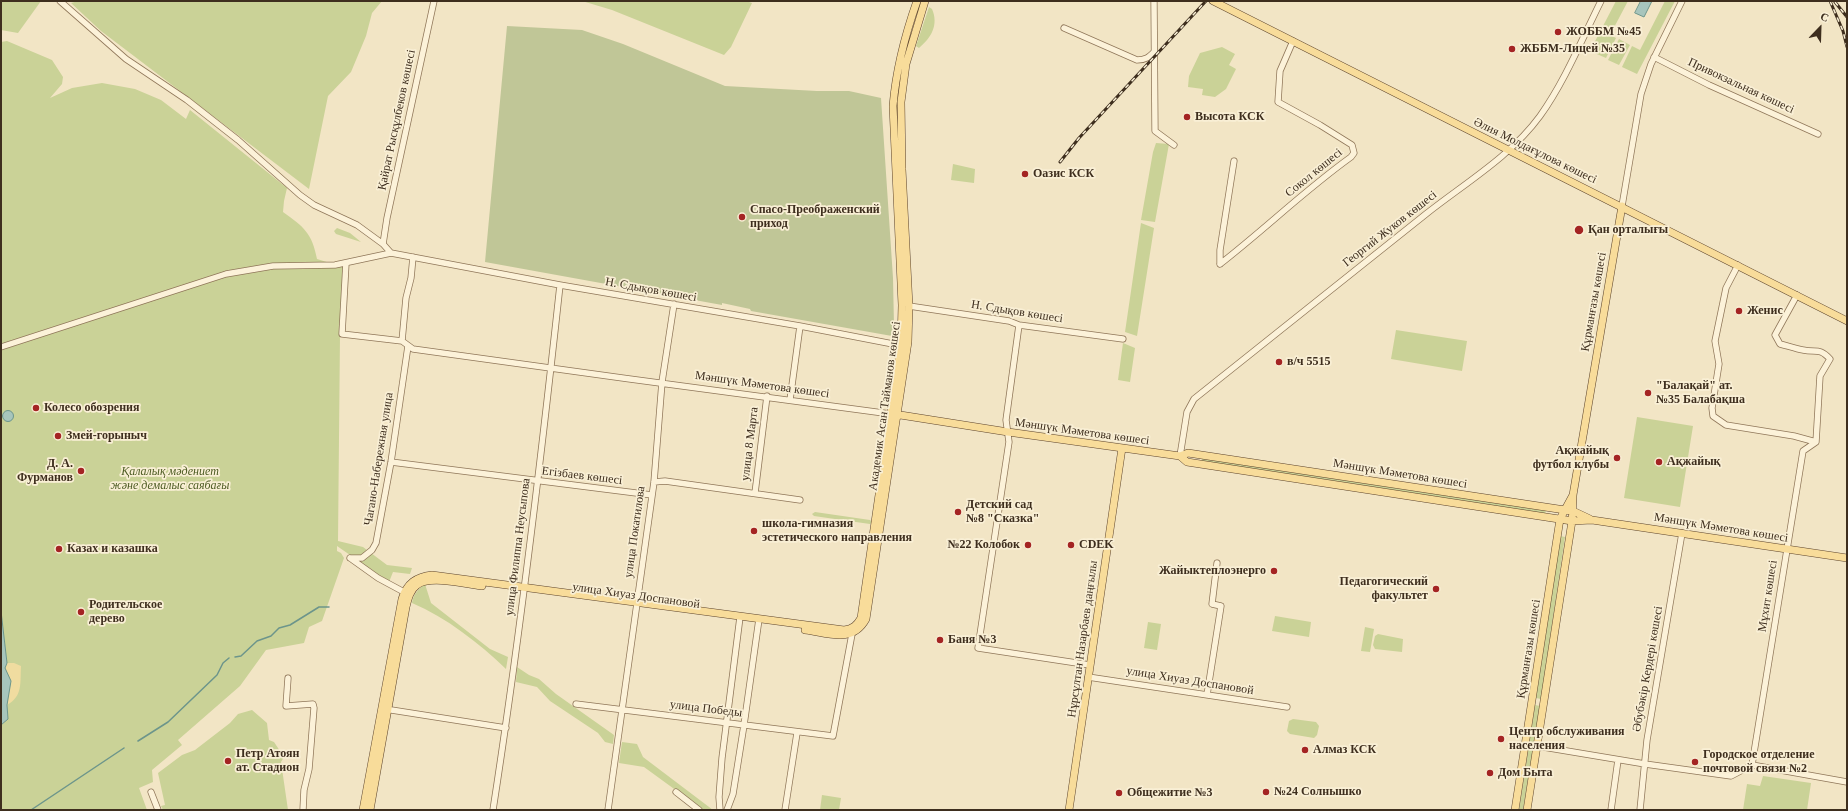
<!DOCTYPE html>
<meta charset="utf-8">
<style>
body{margin:0}
#map{position:relative;width:1848px;height:811px;overflow:hidden;background:#f2e5c5;font-family:Georgia,serif}
canvas{display:block}
.frame{position:absolute;inset:0;border:2px solid #3e2e1e;pointer-events:none}
.north{position:absolute;left:1800px;top:8px;width:40px;height:40px;-webkit-text-stroke:3px #f9efd5;paint-order:stroke;rotate:23deg;font-size:11px;font-weight:700;line-height:16px;text-align:center;color:#3e2e1e}
.north::after{content:'';display:block;margin:auto;width:14px;height:18px;background:#3e2e1e;clip-path:polygon(50% 0,100% 100%,50% 72%,0 100%)}
</style>
<div id="map">
<canvas width="1848" height="811"></canvas>
<div class="frame"></div>
<div class="north">С</div>
</div>
<script>
const ctx = document.querySelector('canvas').getContext('2d');
ctx.lineJoin = 'round';
function fill(path, color) {
  ctx.fillStyle = color;
  ctx.fill(path, 'evenodd');
}
function strokePath(path, color, width, dash) {
  ctx.strokeStyle = color;
  ctx.lineWidth = width;
  ctx.lineCap = dash ? 'butt' : 'round';
  ctx.setLineDash(dash || []);
  ctx.stroke(path);
}
function label(font, color, halo, rows, align = 'center') {
  ctx.font = font + ' Georgia,serif';
  ctx.lineWidth = 3.5;
  ctx.setLineDash([]);
  ctx.textBaseline = 'middle';
  ctx.strokeStyle = halo;
  ctx.fillStyle = color;
  for (const [text, x, y, turn = 0] of rows) {
    ctx.save();
    ctx.translate(x, y);
    ctx.rotate((+turn || 0) * Math.PI / 180);
    ctx.textAlign = isNaN(turn) ? turn : align;
    if (halo) ctx.strokeText(text, 0, 0);
    ctx.fillText(text, 0, 0);
    ctx.restore();
  }
}
fill(new Path2D(`
 M 1,1 L 41,1 L 18,33 L 1,30 Z
 M 78,1 L 382,1 L 372,13 L 366,36 L 351,72 L 328,96 L 309,189 L 101,31 L 71,3 Z
 M 582,1 L 746,1 L 752,3 L 731,47 L 724,55 L 612,10 Z
 M 1616,1 L 1628,1 L 1610,35 L 1616,38 L 1606,58 L 1590,51 Z
 M 1665,1 L 1675,1 L 1637,74 L 1622,67 L 1632,46 L 1640,50 Z
 M 929,7 L 932,9 C 939,25 931,38 919,48 L 916,46 Z
 M 1619,39 L 1630,45 L 1619,65 L 1608,60 Z
 M 7,41 L 52,60 L 63,77 L 62,84 L 50,98 L 72,88 L 102,83 L 135,89 L 161,100 L 186,119 L 190,110 L 287,188 L 284,201 L 283,212 C 304,227 312,233 317,259 L 343,267 L 340,335 L 338,541 L 363,547 L 387,565 L 412,568 L 410,574 L 393,572 L 389,582 L 337,546 L 337,551 L 341,553 L 344,558 L 322,621 L 309,627 L 304,643 L 266,650 L 240,686 L 178,740 L 182,745 L 152,770 L 153,782 L 139,788 L 147,810 L 1,810 L 1,725 L 8,719 L 5,668 L 7,663 L 1,611 L 1,42 Z
 M 1222,47 L 1235,54 L 1229,65 L 1236,69 L 1226,89 L 1215,97 L 1202,95 L 1203,89 L 1188,87 L 1189,76 L 1200,53 Z
 M 1156,143 L 1169,144 L 1155,222 L 1141,220 L 1153,152 Z
 M 953,164 L 975,169 L 974,183 L 951,180 Z
 M 1141,223 L 1154,228 L 1137,336 L 1125,332 Z
 M 337,228 L 350,233 L 361,242 L 336,234 L 334,231 Z
 M 1396,330 L 1467,341 L 1462,371 L 1391,359 Z
 M 1123,343 L 1135,348 L 1130,382 L 1118,380 Z
 M 1637,417 L 1693,426 L 1680,507 L 1624,498 Z
 M 1202,458 L 1546,510 L 1545,514 L 1202,462 Z
 M 815,512 L 870,520 L 872,522 L 870,524 L 814,516 L 812,514 Z
 M 1560,536 L 1565,537 L 1541,699 L 1536,698 Z
 M 425,584 L 431,603 L 490,649 L 508,657 L 506,669 C 479,643 447,618 412,603 C 413,595 418,589 425,584 Z
 M 1275,616 L 1311,622 L 1309,637 L 1272,631 Z
 M 1148,622 L 1161,624 L 1157,650 L 1144,648 Z
 M 1365,627 L 1374,629 L 1370,652 L 1361,651 Z
 M 1378,634 L 1403,639 L 1402,652 L 1375,649 L 1373,645 L 1375,636 Z
 M 517,667 L 529,675 L 539,679 L 556,694 L 614,735 L 613,744 L 605,742 L 598,733 L 550,701 L 537,687 L 516,682 Z
 M 1535,705 L 1540,706 L 1523,810 L 1519,810 Z
 M 252,710 L 267,723 L 269,740 L 274,742 L 284,757 L 281,762 L 288,810 L 163,810 L 161,806 L 165,805 L 158,773 L 182,755 L 195,750 L 230,723 L 238,714 Z
 M 1293,719 L 1316,722 L 1319,726 L 1317,735 L 1314,738 L 1290,734 L 1287,731 L 1289,721 Z
 M 622,742 L 637,744 L 643,757 L 713,810 L 703,810 L 644,767 L 619,763 Z
 M 1763,776 L 1811,783 L 1807,810 L 1743,810 L 1747,784 L 1760,786 Z
 M 822,795 L 841,798 L 839,810 L 820,810 Z`), '#cad297');
fill(new Path2D(`
 M 7,663 L 14,663 L 21,666 C 20,683 23,696 7,705 L 10,681 L 5,668 Z`), '#f0dca0');
fill(new Path2D(`
 M 507,26 L 582,30 L 623,44 L 725,86 L 817,91 L 849,91 L 881,98 L 893,278 L 894,326 L 892,336 L 751,311 L 750,309 L 722,303 L 722,305 L 485,262 Z`), '#c0c697');
const water = new Path2D(`
 M 1641,1 L 1652,1 L 1644,17 L 1635,13 Z
 M2.5 416a5.5 5.5 0 1 1 11 0a5.5 5.5 0 1 1-11 0Z
 M 1,611 L 7,663 L 5,668 L 11,681 L 7,705 L 8,719 L 1,725 Z`);
fill(water, '#a7c5bc');
strokePath(water, '#6c958b', 1);
strokePath(new Path2D(`
 M 235,657 L 241,656 L 257,641 L 271,636 L 279,628 L 290,625 L 319,607 L 329,607
 M 138,741 L 168,722 L 217,675 L 223,663 L 229,658
 M 31,810 L 124,748`), '#6c958b', 1.5);
const minor = new Path2D(`
 M 60,1 L 126,59 L 187,100 L 238,140 L 300,195 L 314,205 L 357,225 L 383,244 L 391,253
 M 1154,1 L 1155,131 L 1174,145
 M 1064,28 L 1137,60 C 1146,60 1149,57 1154,52
 M 1654,57 L 1709,85 L 1818,134
 M 1622,206 L 1641,94 L 1651,64 L 1682,1
 M 383,244 L 387,218 L 434,1
 M 346,263 L 342,334 L 402,341 L 413,349 C 572,372 732,392 891,414
 M 1220,264 C 1265,229 1305,190 1351,157 L 1354,153 L 1352,145 L 1320,125 L 1278,102 L 1280,71 L 1293,41
 M 1220,264 L 1220,250 L 1234,161
 M 1738,265 L 1726,288 L 1715,341 L 1719,364 L 1712,408 L 1713,416 L 1726,425 L 1794,436 L 1816,442
 M 909,306 L 1009,321 L 1019,325 L 1123,339
 M 1019,325 L 1006,420 L 1009,442 L 978,648 L 1090,665
 M 402,341 L 406,298 L 411,278 L 413,257
 M 1,347 L 226,274 L 273,266 L 335,265 L 391,253 L 560,285 L 800,326 L 893,344 L 901,344 L 905,343
 M 790,400 L 800,326
 M 1180,456 L 1187,412 L 1194,399 C 1271,337 1349,276 1426,214 C 1465,183 1510,157 1540,116 C 1565,81 1582,39 1601,1
 M 391,462 L 652,495
 M 654,482 L 665,481 L 800,500
 M 755,493 L 767,396
 M 350,558 L 362,558 L 372,550 L 376,543 L 391,462 L 408,346
 M 350,558 L 378,578 L 404,592
 M 1088,677 L 1287,707
 M 288,678 L 286,706 L 313,704 L 314,708 L 309,769 L 304,790 L 303,810
 M 1207,695 L 1221,606 L 1212,604 L 1217,563
 M 576,704 L 833,736 L 852,634
 M 385,709 L 506,728
 M 1537,746 L 1645,764 L 1731,776 L 1752,765 L 1847,782
 M 1752,765 L 1803,451 L 1816,442 L 1820,376 L 1830,359 C 1819,347 1816,353 1803,350 C 1796,349 1788,346 1780,344 L 1775,335 L 1797,295
 M 151,792 L 158,810
 M 676,792 L 699,810
 M 493,810 C 520,636 541,460 560,285
 M 608,810 L 654,482 L 662,382 L 674,304
 M 720,810 L 719,797 L 722,758 L 740,617
 M 727,810 L 733,794 L 744,725 L 759,619
 M 785,810 L 797,733
 M 1611,810 L 1618,760
 M 1640,810 L 1647,740 L 1682,533`);
const major = new Path2D(`
 M 1213,1 L 1847,321
 M 894,414 L 1008,432 L 1180,456 L 1187,462 L 1572,521 L 1592,520 L 1847,558
 M 1180,456 L 1188,453 L 1565,510 L 1573,511 L 1590,519
 M 805,630 C 829,633 852,644 866,619 L 908,342 L 909,306 L 902,169 L 901,102 L 906,64 L 925,1
 M 363,810 L 402,599 C 407,583 416,577 432,575 L 844,630 C 853,629 857,625 861,618 L 901,344 L 902,305 L 893,106 C 896,70 905,35 917,1
 M 370,810 L 406,607 C 408,599 410,590 417,585 C 429,575 467,584 482,586
 M 1069,810 L 1122,448
 M 1515,810 L 1560,519 L 1573,495
 M 1527,810 L 1572,521 L 1573,495 L 1622,206`);
strokePath(minor, '#8f7659', 7);
strokePath(major, '#5d442d', 8);
strokePath(minor, '#fcf2d9', 5.5);
strokePath(major, '#f8dc9a', 7);
const rail = new Path2D(`
 M 1830,1 L 1843,31 L 1847,47
 M 1835,2 L 1847,17
 M 1060,162 L 1079,138 L 1206,1`);
strokePath(rail, '#3e2e1e', 3);
strokePath(rail, '#f9efd5', 1.5, [4.5]);
for (const [x, y, r, color] of [
 [1558,32,4,"#a42423"],
 [1512,49,4,"#a42423"],
 [1187,117,4,"#a42423"],
 [1025,174,4,"#a42423"],
 [742,217,4,"#a42423"],
 [1579,230,5,"#a42423"],
 [1739,311,4,"#a42423"],
 [1279,362,4,"#a42423"],
 [1648,393,4,"#a42423"],
 [36,408,4,"#a42423"],
 [58,436,4,"#a42423"],
 [1617,458,4,"#a42423"],
 [1659,462,4,"#a42423"],
 [81,471,4,"#a42423"],
 [958,512,4,"#a42423"],
 [754,531,4,"#a42423"],
 [1028,545,4,"#a42423"],
 [1071,545,4,"#a42423"],
 [59,549,4,"#a42423"],
 [1274,571,4,"#a42423"],
 [1436,589,4,"#a42423"],
 [81,612,4,"#a42423"],
 [940,640,4,"#a42423"],
 [1501,739,4,"#a42423"],
 [1305,750,4,"#a42423"],
 [228,761,4,"#a42423"],
 [1695,762,4,"#a42423"],
 [1490,773,4,"#a42423"],
 [1266,792,4,"#a42423"],
 [1119,793,4,"#a42423"]
]) {
  const dot = new Path2D();
  dot.arc(x, y, r, 0, 2 * Math.PI);
  ctx.fillStyle = color;
  ctx.fill(dot);
  strokePath(dot, '#f9efd5', 1.5);
}
label('bold 12px', '#3e2e1e', '#f9efd5', [
 ["ЖОББМ №45",1566,32],
 ["ЖББМ-Лицей №35",1520,49],
 ["Высота КСК",1195,117],
 ["Оазис КСК",1033,174],
 ["Спасо-Преображенский",750,210],
 ["приход",750,224],
 ["Қан орталығы",1588,230],
 ["Женис",1747,311],
 ["в/ч 5515",1287,362],
 ["\"Балақай\" ат.",1656,386],
 ["№35 Балабақша",1656,400],
 ["Колесо обозрения",44,408],
 ["Змей-горыныч",66,436],
 ["Ақжайық",1609,451,"right"],
 ["футбол клубы",1609,465,"right"],
 ["Ақжайық",1667,462],
 ["Д. А.",73,464,"right"],
 ["Фурманов",73,478,"right"],
 ["Детский сад",966,505],
 ["№8 \"Сказка\"",966,519],
 ["школа-гимназия",762,524],
 ["эстетического направления",762,538],
 ["№22 Колобок",1020,545,"right"],
 ["CDEK",1079,545],
 ["Казах и казашка",67,549],
 ["Жайыктеплоэнерго",1266,571,"right"],
 ["Педагогический",1428,582,"right"],
 ["факультет",1428,596,"right"],
 ["Родительское",89,605],
 ["дерево",89,619],
 ["Баня №3",948,640],
 ["Центр обслуживания",1509,732],
 ["наcеления",1509,746],
 ["Алмаз КСК",1313,750],
 ["Петр Атоян",236,754],
 ["ат. Стадион",236,768],
 ["Городское отделение",1703,755],
 ["почтовой связи №2",1703,769],
 ["Дом Быта",1498,773],
 ["№24 Солнышко",1274,792],
 ["Общежитие №3",1127,793]
], 'left');
label('12px', '#3e2e1e', '#f9efd5', [
 ["Привокзальная көшесі",1741,86,25],
 ["Қайрат Рысқұлбеков көшесі",397,120,-78],
 ["Әлия Молдағұлова көшесі",1535,151,26],
 ["Сокол көшесі",1314,173,-39],
 ["Георгий Жуков көшесі",1390,229,-38],
 ["Н. Сдықов көшесі",651,290,10],
 ["Құрманғазы көшесі",1594,302,-80],
 ["Н. Сдықов көшесі",1017,312,9],
 ["Мәншүк Мәметова көшесі",762,385,8],
 ["Академик Асан Тайманов көшесі",885,406,-82],
 ["Мәншүк Мәметова көшесі",1082,432,8],
 ["улица 8 Марта",750,444,-83],
 ["Чагано-Набережная улица",379,459,-81],
 ["Мәншүк Мәметова көшесі",1400,474,9],
 ["Егізбаев көшесі",582,476,7],
 ["Мәншүк Мәметова көшесі",1721,528,9],
 ["улица Покатилова",635,532,-82],
 ["улица Филиппа Неусыпова",518,547,-83],
 ["улица Хиуаз Доспановой",636,596,8],
 ["Мұхит көшесі",1768,596,-81],
 ["Нұрсұлтан Назарбаев даңғылы",1083,639,-82],
 ["Құрманғазы көшесі",1529,649,-81],
 ["Әбубәкір Кердері көшесі",1648,669,-80],
 ["улица Хиуаз Доспановой",1190,681,9],
 ["улица Победы",706,709,7]
]);
label('italic 12px', '#4d5c23', '#f9efd5', [
 ["Қалалық мәдениет",170,472],
 ["және демалыс саябағы",170,486]
]);
</script>
